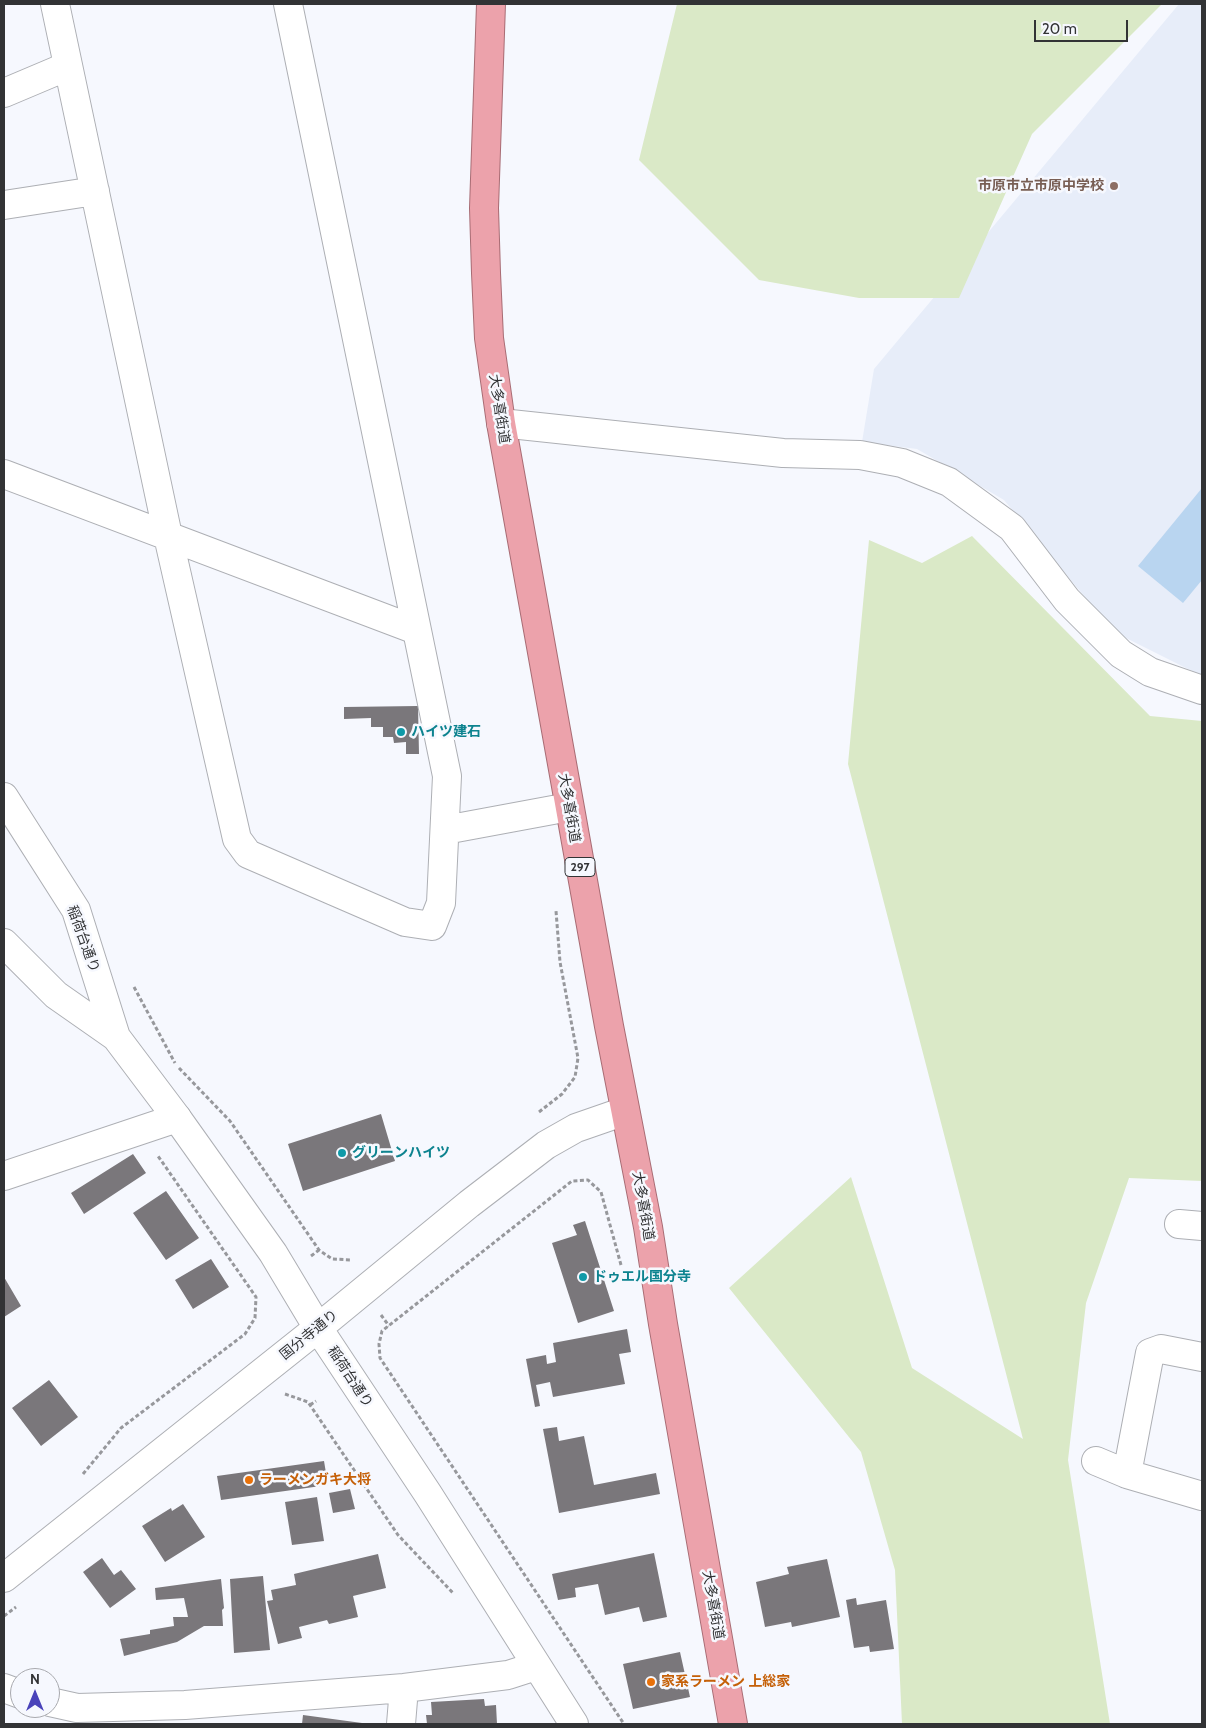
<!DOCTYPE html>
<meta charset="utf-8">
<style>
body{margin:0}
#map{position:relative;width:1206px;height:1728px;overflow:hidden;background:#f6f8fe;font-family:Cabin,sans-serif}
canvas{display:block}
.frame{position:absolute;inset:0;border:5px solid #323335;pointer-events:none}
.north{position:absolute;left:10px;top:1668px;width:50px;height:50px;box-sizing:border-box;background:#f6f8fe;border:1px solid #a8a9ae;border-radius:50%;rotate:0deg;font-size:14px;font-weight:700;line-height:20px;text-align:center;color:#323335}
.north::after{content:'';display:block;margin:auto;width:18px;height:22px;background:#4a43ba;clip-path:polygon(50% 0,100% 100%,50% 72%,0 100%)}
.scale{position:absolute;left:1034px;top:20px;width:94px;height:22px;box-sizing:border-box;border:2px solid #323335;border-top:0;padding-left:6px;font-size:15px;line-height:18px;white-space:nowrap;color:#323335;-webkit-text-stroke:4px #f6f8fe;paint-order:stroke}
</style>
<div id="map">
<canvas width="1206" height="1728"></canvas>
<div class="frame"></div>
<div class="north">N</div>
<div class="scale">20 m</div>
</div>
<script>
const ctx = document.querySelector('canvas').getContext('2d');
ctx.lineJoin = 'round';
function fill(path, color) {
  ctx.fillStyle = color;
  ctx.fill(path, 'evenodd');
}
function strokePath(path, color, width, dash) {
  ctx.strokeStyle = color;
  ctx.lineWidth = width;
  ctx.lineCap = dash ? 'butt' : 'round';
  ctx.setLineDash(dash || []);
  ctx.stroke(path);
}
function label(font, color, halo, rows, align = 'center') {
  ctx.font = font + ' Cabin,"Noto Sans JP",sans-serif';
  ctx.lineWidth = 5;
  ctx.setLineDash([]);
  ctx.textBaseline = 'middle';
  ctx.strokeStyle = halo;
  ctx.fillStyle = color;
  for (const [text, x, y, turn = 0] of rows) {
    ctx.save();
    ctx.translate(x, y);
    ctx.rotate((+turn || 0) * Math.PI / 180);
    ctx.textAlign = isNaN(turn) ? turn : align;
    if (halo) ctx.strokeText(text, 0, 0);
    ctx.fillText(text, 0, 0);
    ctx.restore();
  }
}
fill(new Path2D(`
 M 1179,4 L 1202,4 L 1202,676 L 1114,632 L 1004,500 L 917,449 L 862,442 L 874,369 Z`), '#e7edf9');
fill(new Path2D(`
 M 677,4 L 1162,4 L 1032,134 L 959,298 L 859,298 L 759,280 L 639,160 Z
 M 972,536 L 1150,716 L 1202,721 L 1202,1181 L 1129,1178 L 1086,1303 L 1068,1460 L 1110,1724 L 902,1724 L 895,1570 L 861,1452 L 729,1288 L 851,1177 L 912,1368 L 1023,1439 L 848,764 L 869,540 L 922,563 Z`), '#dae9c7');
fill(new Path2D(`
 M 1202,488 L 1202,580 L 1183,603 L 1138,566 Z`), '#b9d5f0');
fill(new Path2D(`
 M 418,706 L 419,754 L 406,754 L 406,742 L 394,743 L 393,737 L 383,737 L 383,727 L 371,727 L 371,718 L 344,719 L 344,707 Z
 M 381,1114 L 395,1161 L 303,1191 L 288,1144 Z
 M 133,1154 L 146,1173 L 84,1214 L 71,1193 Z
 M 166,1191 L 199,1238 L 166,1260 L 133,1213 Z
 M 585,1221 L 614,1311 L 578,1323 L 552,1243 L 577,1235 L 573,1225 Z
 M 211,1259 L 229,1287 L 193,1309 L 175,1280 Z
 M 4,1277 L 21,1306 L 4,1317 Z
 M 627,1329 L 631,1352 L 619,1354 L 625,1384 L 553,1397 L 550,1382 L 536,1385 L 540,1406 L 535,1407 L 526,1359 L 546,1355 L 547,1364 L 556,1362 L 553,1343 Z
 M 49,1380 L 78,1417 L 41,1446 L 12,1408 Z
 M 557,1427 L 559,1441 L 584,1436 L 594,1485 L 656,1473 L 660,1494 L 559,1513 L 543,1429 Z
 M 324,1461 L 328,1485 L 221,1500 L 217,1476 Z
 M 350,1489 L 355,1509 L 333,1513 L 329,1493 Z
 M 317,1497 L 324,1541 L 292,1545 L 285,1502 Z
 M 183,1504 L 205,1537 L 165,1562 L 142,1526 L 171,1508 L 172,1511 Z
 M 654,1553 L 667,1617 L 643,1622 L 639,1607 L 605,1615 L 598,1584 L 575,1588 L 576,1597 L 558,1600 L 552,1574 Z
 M 378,1554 L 386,1588 L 353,1596 L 358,1617 L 329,1624 L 327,1620 L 299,1627 L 302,1638 L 278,1644 L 267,1601 L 273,1600 L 271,1590 L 296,1585 L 294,1574 Z
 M 102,1558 L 114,1575 L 121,1570 L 136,1589 L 110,1608 L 83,1572 Z
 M 827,1559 L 840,1617 L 792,1627 L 791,1622 L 765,1627 L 756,1582 L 789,1574 L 787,1567 Z
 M 263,1576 L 270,1650 L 234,1653 L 230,1579 Z
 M 221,1579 L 224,1608 L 222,1610 L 223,1626 L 204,1626 L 177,1642 L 124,1656 L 120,1639 L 150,1634 L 150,1630 L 174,1626 L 173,1617 L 188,1617 L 184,1598 L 156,1600 L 155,1588 Z
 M 856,1598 L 857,1605 L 886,1600 L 894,1649 L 870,1652 L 869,1646 L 854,1648 L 846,1600 Z
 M 680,1652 L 690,1697 L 633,1709 L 623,1664 Z
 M 484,1699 L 485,1706 L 496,1705 L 497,1724 L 427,1724 L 426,1715 L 432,1715 L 431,1702 Z
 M 303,1715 L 362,1723 L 362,1724 L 302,1724 Z`), '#7a777b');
const minor = new Path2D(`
 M 55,4 L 168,536 L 237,839 L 248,854 L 405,922 L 432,926 L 441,903 L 447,776 L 288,4
 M 4,93 L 68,66
 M 4,205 L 95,191
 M 4,474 L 416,630
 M 445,830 L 569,807
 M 4,1176 L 177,1118
 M 1179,1224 L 1202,1226
 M 1096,1461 L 1127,1474 L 1202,1496
 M 1127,1474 L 1150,1353 L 1161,1349 L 1202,1357
 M 4,1688 L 20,1694
 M 50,1702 L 77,1708 L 185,1705 L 404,1688 L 508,1675 L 536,1666
 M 401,1724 L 404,1688`);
const tertiary = new Path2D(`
 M 501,423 L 783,453 L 860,455 L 902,463 L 949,482 L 1012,528 L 1067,600 L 1121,654 L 1150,672 L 1202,690
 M 4,797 L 76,910 L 116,1037
 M 4,943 L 56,995 L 116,1037 L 177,1118 L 273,1253 L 318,1328 L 428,1494 L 574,1724
 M 4,1578 L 318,1328 L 469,1204 L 546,1145 L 576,1128 L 625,1111`);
const trunk = new Path2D(`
 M 491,4 L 484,208 L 486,273 L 489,338 L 501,423 L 609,1026 L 648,1227 L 663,1324 L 733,1724`);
strokePath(minor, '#adafb4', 30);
strokePath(tertiary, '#adafb4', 30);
strokePath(trunk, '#a86c74', 30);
strokePath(new Path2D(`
 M 134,987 L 175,1063
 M 179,1068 L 230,1121 L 319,1250 L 332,1259 L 352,1260
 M 539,1112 L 562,1094 L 575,1077 L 578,1058 L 560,962 L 556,911
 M 311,1256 L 319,1250
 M 621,1265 L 601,1192 L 588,1180 L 572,1181 L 382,1331 L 379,1344 L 380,1358 L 624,1724
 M 381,1315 L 389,1326
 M 285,1394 L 308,1402 L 398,1535 L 453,1593
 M 310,1405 L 316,1401
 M 83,1474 L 121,1428 L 245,1334 L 255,1318 L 256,1297 L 158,1156
 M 4,1616 L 16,1607`), '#97989c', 3, [4, 2.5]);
strokePath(minor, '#fff', 28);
strokePath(tertiary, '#fff', 28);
strokePath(trunk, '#eca2ab', 28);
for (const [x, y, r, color] of [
 [1114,186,5,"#8d6e63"],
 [401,732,5,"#0f9aa8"],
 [342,1153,5,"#0f9aa8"],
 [583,1277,5,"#0f9aa8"],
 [249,1480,5,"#e8710a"],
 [651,1682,5,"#e8710a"]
]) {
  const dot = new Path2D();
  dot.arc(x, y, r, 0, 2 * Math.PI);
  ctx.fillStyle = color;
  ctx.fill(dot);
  strokePath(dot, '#f6f8fe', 2);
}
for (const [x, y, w] of [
 [580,867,30]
]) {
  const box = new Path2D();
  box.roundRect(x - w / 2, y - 9.5, w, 19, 4);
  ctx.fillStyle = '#f6f8fe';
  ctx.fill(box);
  strokePath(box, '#323335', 1);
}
label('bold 12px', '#323335', null, [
 ["297",580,867]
]);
label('bold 14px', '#785e54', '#f6f8fe', [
 ["市原市立市原中学校",1104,186]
], 'right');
label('14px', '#323335', '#f6f8fe', [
 ["大多喜街道",499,409,81],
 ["大多喜街道",569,808,80],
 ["稲荷台通り",83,939,70],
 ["大多喜街道",643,1206,80],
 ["国分寺通り",309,1335,-39],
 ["稲荷台通り",350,1377,57],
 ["大多喜街道",713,1605,80]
]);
label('bold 14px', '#0d838f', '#f6f8fe', [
 ["ハイツ建石",411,732],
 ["グリーンハイツ",352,1153],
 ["ドゥエル国分寺",593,1277]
], 'left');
label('bold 14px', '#c56008', '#f6f8fe', [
 ["ラーメンガキ大将",259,1480],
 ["家系ラーメン 上総家",661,1682]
], 'left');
</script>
